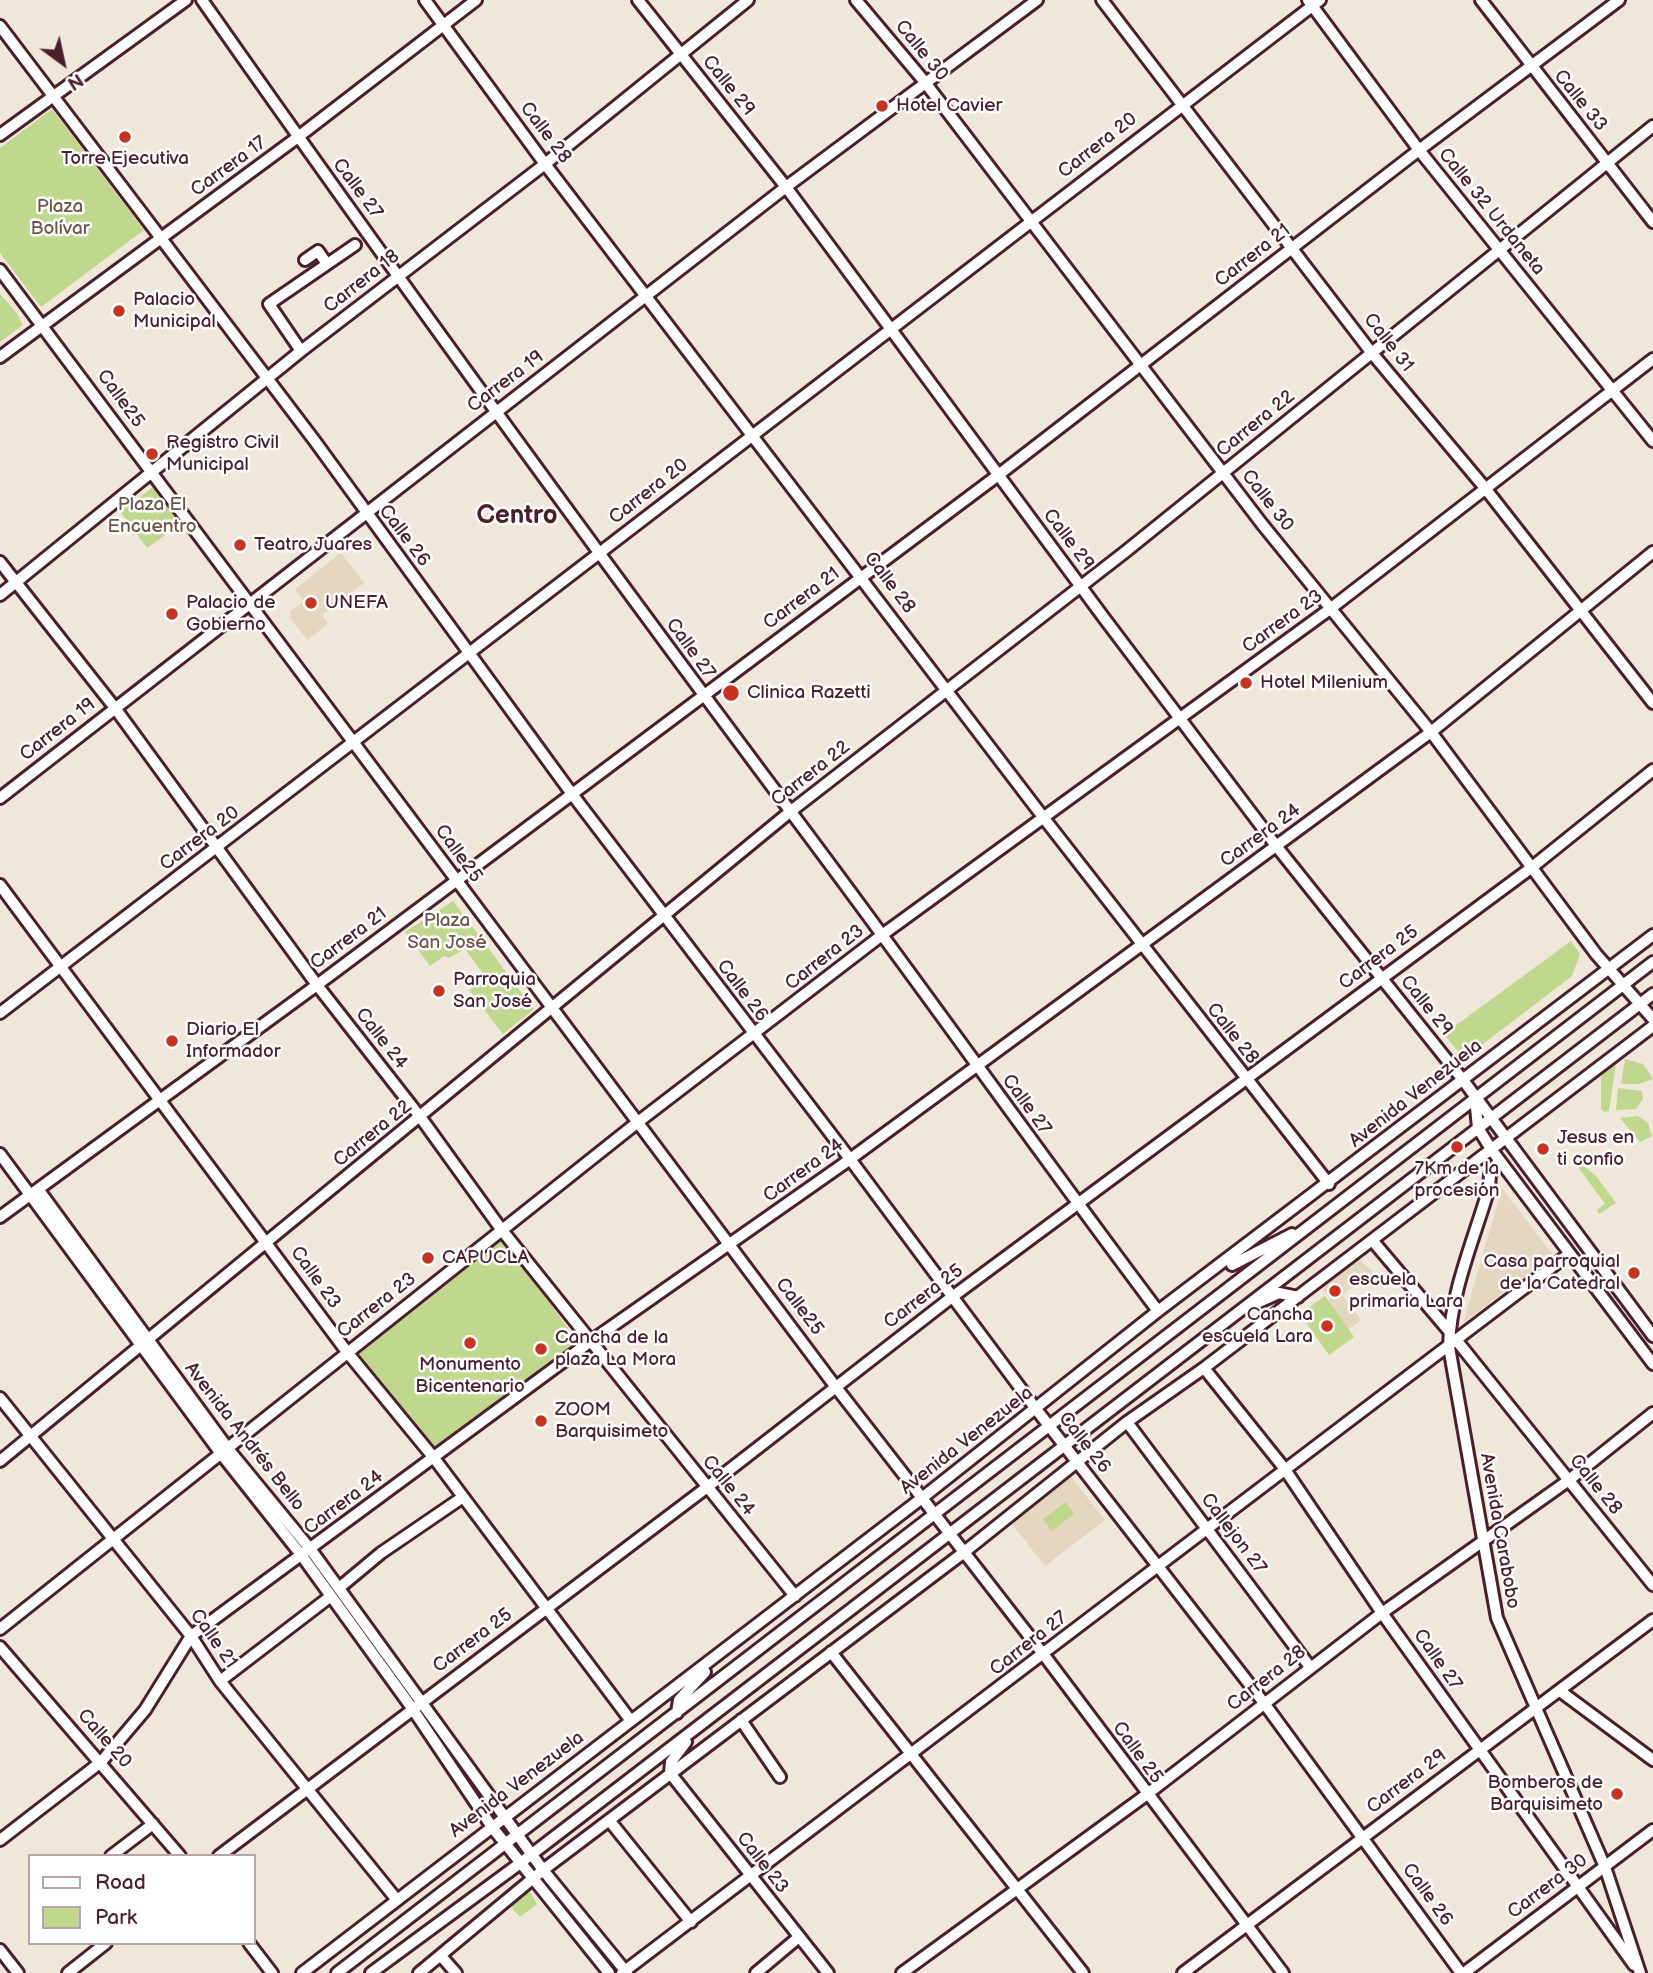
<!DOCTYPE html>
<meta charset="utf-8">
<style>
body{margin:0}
#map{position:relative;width:1653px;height:1973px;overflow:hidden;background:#efe7d9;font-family:"Balsamiq Sans",sans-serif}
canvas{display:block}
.legend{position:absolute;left:28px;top:1854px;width:228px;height:91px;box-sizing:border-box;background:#fff;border:2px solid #b7a5aa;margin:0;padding:9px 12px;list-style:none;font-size:21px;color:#4a1f2b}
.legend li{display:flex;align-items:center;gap:14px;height:35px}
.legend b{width:35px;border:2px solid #b7a5aa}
.north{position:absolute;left:28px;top:28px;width:70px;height:70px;-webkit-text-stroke:5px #fff;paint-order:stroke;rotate:147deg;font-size:19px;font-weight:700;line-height:28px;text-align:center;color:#4a1f2b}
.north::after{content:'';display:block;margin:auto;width:24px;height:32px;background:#4a1f2b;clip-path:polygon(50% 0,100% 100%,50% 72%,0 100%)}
</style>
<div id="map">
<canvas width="1653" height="1973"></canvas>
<ul class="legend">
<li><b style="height:9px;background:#fff"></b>Road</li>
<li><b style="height:19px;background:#c0d88e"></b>Park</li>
</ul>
<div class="north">N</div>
</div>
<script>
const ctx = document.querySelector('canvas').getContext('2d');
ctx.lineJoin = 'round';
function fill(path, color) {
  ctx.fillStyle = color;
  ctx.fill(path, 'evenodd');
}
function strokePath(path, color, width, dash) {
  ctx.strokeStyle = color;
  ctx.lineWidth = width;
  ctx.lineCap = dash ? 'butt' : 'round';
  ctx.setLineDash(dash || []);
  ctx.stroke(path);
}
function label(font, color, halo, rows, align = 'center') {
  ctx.font = font + ' "Balsamiq Sans",sans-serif';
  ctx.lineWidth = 5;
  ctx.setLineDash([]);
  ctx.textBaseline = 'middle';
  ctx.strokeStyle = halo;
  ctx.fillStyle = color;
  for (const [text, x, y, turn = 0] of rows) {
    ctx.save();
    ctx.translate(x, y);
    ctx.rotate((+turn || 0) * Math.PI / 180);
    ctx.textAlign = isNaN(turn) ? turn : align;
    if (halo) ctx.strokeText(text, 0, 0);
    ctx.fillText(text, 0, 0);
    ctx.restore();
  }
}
fill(new Path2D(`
 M 341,553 L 364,583 L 322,615 L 328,624 L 307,640 L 290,618 L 290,611 L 304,601 L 295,589 Z
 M 1502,1188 L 1553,1255 L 1463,1323 Z
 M 1359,1259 L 1379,1278 L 1366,1288 L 1361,1281 L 1342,1295 L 1361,1320 L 1347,1331 L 1326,1303 L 1330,1299 L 1321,1287 L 1337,1270 L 1340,1273 Z
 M 1068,1473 L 1105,1520 L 1045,1566 L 1009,1520 Z`), '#e4d6bf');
fill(new Path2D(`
 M 52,109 L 144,230 L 41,307 L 0,253 L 0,148 Z
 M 0,294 L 16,312 L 23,325 L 0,342 Z
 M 156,485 L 183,522 L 147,548 L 120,511 Z
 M 453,901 L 534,1009 L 503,1034 L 469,990 L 486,978 L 465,949 L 449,958 L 444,956 L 430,966 L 405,932 Z
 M 1571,941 L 1580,954 L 1572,976 L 1470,1054 L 1460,1054 L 1444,1034 Z
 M 1625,1059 L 1643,1064 L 1653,1079 L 1639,1084 L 1621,1084 Z
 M 1616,1063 L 1609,1111 L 1604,1112 L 1601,1109 L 1601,1073 Z
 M 1618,1088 L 1642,1091 L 1643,1099 L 1636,1109 L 1616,1110 Z
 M 1638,1116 L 1648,1123 L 1652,1136 L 1640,1142 L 1620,1118 Z
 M 1575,1159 L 1596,1176 L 1616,1203 L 1599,1214 L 1597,1210 L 1605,1204 L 1573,1160 Z
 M 501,1234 L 577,1341 L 428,1452 L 350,1351 Z
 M 1325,1296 L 1354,1337 L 1329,1355 L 1300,1314 Z
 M 1066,1502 L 1074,1514 L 1052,1531 L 1043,1519 Z
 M 524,1892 L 531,1893 L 537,1904 L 520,1917 L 509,1904 Z`), '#c0d88e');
const minor = new Path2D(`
 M 202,0 C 394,274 591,544 791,812 C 915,977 1034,1146 1158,1311
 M 425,0 L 545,164 L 1043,817 L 1329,1184
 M 638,0 L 786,187 L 1104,618 L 1277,847 L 1463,1080 L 1653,1336
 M 856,0 L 924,81 L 1262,524 L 1431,732 L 1596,954 L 1653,1019
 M 1102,0 L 1371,352 L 1485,488 L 1653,703
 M 1308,0 L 1419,150 L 1653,441
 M 1481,0 L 1653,222
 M 0,26 L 314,440 L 572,794 L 850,1159 L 1036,1409 L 1264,1703 L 1461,1973
 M 0,135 L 186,0
 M 305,260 L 318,251 L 327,264
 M 0,270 L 835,1386 L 1044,1655 L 1283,1973
 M 301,351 L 269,304 L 355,245
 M 0,357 L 298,137 L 476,0
 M 0,562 L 115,708 L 317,985 L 421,1118 L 501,1229 L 795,1596
 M 0,595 L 301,351 L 545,164 L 748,0
 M 0,798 L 786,187 L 1037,0
 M 0,885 L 347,1352 L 434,1458 L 631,1721
 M 0,1013 L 1320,0
 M 1475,1097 L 1478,1128 L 1491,1149 L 1653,1364
 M 0,1154 L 222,1455 L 302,1556 L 412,1708 L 492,1827 L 609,1973
 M 1499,1160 L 1490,1175 L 1489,1188 C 1474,1239 1450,1294 1449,1347 L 1497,1618 L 1605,1867 L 1640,1973
 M 38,1189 L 229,1450 L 311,1550 L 543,1870 L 627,1973
 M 0,1217 L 317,985 L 997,476 L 1419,150 L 1619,0
 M 1372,1240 L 1449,1331
 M 1232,1265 L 1292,1234
 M 1257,1303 L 1279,1293 L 1298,1297
 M 1457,1341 L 1653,1585
 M 1204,1368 L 1284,1468 L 1382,1613 L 1634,1965
 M 0,1398 L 191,1636 L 220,1681 L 397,1900
 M 1127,1422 L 1310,1667
 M 0,1461 L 791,811 L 1125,552 L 1653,126
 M 339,1588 L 381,1553 L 463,1497
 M 0,1629 L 638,1122 L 882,935 L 1330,609 L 1653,359
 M 0,1647 L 180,1856
 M 831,1652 L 1083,1973
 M 220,1681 L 331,1596
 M 1560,1691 L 1653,1760
 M 677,1713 L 679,1700 L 705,1672
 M 741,1720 L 780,1777
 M 686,1742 L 671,1762 L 670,1773 L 828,1973
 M 609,1820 L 691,1922
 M 0,1840 L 101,1762 L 145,1710 L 191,1636 L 591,1341 L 842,1165 L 1431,732 L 1653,552
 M 111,1856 L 153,1824
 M 219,1856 L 706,1488 L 952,1297 L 1531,868 L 1653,770
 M 249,1943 L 272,1973
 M 0,1950 L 18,1973
 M 441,1956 L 456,1973
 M 68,1973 L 106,1943
 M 302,1973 L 922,1498 L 1158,1311 L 1653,935
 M 337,1973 L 1653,962
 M 371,1973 L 519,1864 L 1653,994
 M 419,1973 L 543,1870 L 963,1553 L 1127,1422 L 1204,1368 L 1653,1026
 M 622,1973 L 1569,1254
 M 756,1973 L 799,1937
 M 902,1973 L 1146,1795 L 1382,1613 L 1569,1480 L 1653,1413
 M 1183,1973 L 1653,1620
 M 1464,1973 L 1653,1830`);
strokePath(minor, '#4a1f2b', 16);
strokePath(minor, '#fff', 10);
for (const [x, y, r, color] of [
 [882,106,7,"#c8321e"],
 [125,137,7,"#c8321e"],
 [119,311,7,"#c8321e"],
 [152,454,7,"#c8321e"],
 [240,545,7,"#c8321e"],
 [311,603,7,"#c8321e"],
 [172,614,7,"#c8321e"],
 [1246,683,7,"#c8321e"],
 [731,693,9,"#c8321e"],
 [439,991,7,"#c8321e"],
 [172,1041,7,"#c8321e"],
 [1457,1147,7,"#c8321e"],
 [1543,1149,7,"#c8321e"],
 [428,1258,7,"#c8321e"],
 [1634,1273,7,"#c8321e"],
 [1335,1291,7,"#c8321e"],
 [1327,1326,7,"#c8321e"],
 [470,1343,7,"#c8321e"],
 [541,1349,7,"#c8321e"],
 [541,1421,7,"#c8321e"],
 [1617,1794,7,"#c8321e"]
]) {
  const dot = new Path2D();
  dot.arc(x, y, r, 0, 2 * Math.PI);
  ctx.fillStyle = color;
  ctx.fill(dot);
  strokePath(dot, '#fff', 2.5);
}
label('19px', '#4a1f2b', '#fff', [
 ["Calle 30",921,51,51],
 ["Calle 29",728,86,51],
 ["Calle 33",1580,101,51],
 ["Calle 28",545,133,53],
 ["Carrera 20",1098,146,-38],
 ["Carrera 17",229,167,-36],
 ["Calle 27",357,189,53],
 ["Calle 32 Urdaneta",1491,212,51],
 ["Carrera 21",1253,256,-38],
 ["Carrera 18",362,282,-38],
 ["Calle 31",1388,343,52],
 ["Carrera 19",506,382,-37],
 ["Calle25",120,399,54],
 ["Carrera 22",1256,424,-39],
 ["Carrera 20",649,492,-38],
 ["Calle 30",1267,501,52],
 ["Calle 26",404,536,53],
 ["Calle 29",1068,540,53],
 ["Calle 28",889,583,53],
 ["Carrera 21",802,599,-37],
 ["Carrera 23",1283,622,-36],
 ["Calle 27",690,649,54],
 ["Carrera 19",58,730,-38],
 ["Carrera 22",811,774,-38],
 ["Carrera 24",1261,836,-36],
 ["Carrera 20",200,839,-37],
 ["Calle25",458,854,54],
 ["Carrera 21",349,939,-37],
 ["Carrera 23",825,958,-38],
 ["Carrera 25",1379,958,-37],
 ["Calle 26",742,991,53],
 ["Calle 29",1426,1006,51],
 ["Calle 28",1232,1034,52],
 ["Calle 24",381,1039,52],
 ["Avenida Venezuela",1416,1094,-38],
 ["Calle 27",1026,1105,54],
 ["Carrera 22",373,1134,-39],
 ["Carrera 24",804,1171,-36],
 ["Calle 23",315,1278,54],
 ["Carrera 25",924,1297,-37],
 ["Carrera 23",377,1306,-38],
 ["Calle25",799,1307,53],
 ["Avenida Andrés Bello",244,1437,52],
 ["Avenida Venezuela",967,1441,-38],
 ["Calle 26",1084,1443,52],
 ["Calle 28",1595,1485,51],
 ["Calle 24",728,1486,51],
 ["Carrera 24",344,1503,-37],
 ["Avenida Carabobo",1499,1531,80],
 ["Callejon 27",1233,1534,53],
 ["Calle 21",213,1639,55],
 ["Carrera 25",473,1641,-37],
 ["Carrera 27",1029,1644,-38],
 ["Calle 27",1437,1660,55],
 ["Carrera 28",1267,1679,-38],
 ["Calle 20",104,1739,49],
 ["Calle 25",1137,1753,54],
 ["Carrera 29",1407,1782,-37],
 ["Avenida Venezuela",517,1785,-37],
 ["Calle 23",762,1863,52],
 ["Carrera 30",1548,1887,-37],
 ["Calle 26",1427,1895,54]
]);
label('19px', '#4a1f2b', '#fff', [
 ["Hotel Cavier",896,106],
 ["Torre Ejecutiva",125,159,"center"],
 ["Palacio",133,300],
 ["Municipal",133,322],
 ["Registro Civil",166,443],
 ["Municipal",166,465],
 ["Teatro Juares",254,545],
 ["Palacio de",186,603],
 ["Gobierno",186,625],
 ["UNEFA",325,603],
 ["Hotel Milenium",1260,683],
 ["Clinica Razetti",747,693],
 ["Parroquia",453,980],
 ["San José",453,1002],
 ["Diario El",186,1030],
 ["Informador",186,1052],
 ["Jesus en",1557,1138],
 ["ti confio",1557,1160],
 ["7Km de la",1457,1169,"center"],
 ["procesión",1457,1191,"center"],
 ["CAPUCLA",442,1258],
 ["Casa parroquial",1620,1262,"right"],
 ["de la Catedral",1620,1284,"right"],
 ["escuela",1349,1280],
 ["primaria Lara",1349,1302],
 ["Cancha",1313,1315,"right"],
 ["escuela Lara",1313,1337,"right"],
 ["Cancha de la",555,1338],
 ["plaza La Mora",555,1360],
 ["Monumento",470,1365,"center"],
 ["Bicentenario",470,1387,"center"],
 ["ZOOM",555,1410],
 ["Barquisimeto",555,1432],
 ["Bomberos de",1603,1783,"right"],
 ["Barquisimeto",1603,1805,"right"]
], 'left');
label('19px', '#6d5649', '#fff', [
 ["Plaza",60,207],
 ["Bolívar",60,229],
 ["Plaza El",152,505],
 ["Encuentro",152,527],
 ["Plaza",447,921],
 ["San José",447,943]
]);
label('bold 26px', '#4a1f2b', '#fff', [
 ["Centro",517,516]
]);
</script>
